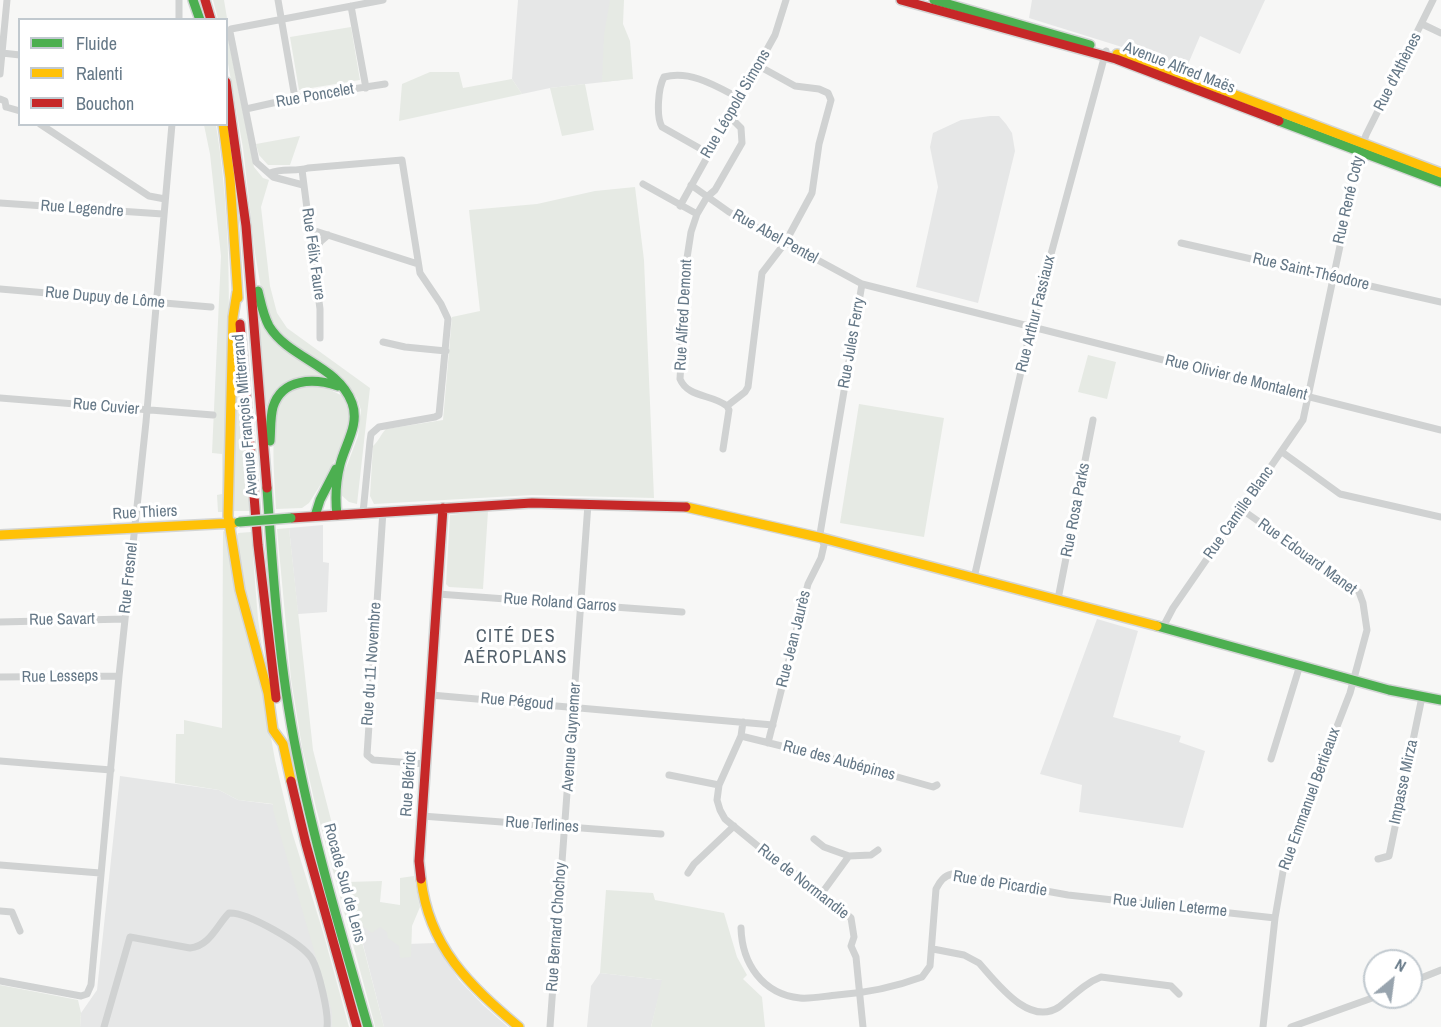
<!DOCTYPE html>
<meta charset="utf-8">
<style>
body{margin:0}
#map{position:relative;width:1441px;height:1027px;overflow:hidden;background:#f7f7f6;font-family:"Archivo Narrow",sans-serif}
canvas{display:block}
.legend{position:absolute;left:18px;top:18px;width:210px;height:108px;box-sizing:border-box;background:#fff;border:2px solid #c1c9cf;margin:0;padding:8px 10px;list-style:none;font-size:18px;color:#657887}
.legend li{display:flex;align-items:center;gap:12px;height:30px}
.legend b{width:30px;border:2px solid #c1c9cf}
.north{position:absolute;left:1363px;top:949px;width:60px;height:60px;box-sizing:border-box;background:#fff;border:2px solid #c1c9cf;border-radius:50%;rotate:29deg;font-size:16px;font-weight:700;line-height:24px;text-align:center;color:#657887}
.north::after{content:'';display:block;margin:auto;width:21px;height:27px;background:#98a4ae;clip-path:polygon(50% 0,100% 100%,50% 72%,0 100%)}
</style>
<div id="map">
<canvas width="1441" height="1027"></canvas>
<ul class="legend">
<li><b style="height:8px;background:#4caf50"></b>Fluide</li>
<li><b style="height:8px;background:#ffc107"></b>Ralenti</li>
<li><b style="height:8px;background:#c62828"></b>Bouchon</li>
</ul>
<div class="north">N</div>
</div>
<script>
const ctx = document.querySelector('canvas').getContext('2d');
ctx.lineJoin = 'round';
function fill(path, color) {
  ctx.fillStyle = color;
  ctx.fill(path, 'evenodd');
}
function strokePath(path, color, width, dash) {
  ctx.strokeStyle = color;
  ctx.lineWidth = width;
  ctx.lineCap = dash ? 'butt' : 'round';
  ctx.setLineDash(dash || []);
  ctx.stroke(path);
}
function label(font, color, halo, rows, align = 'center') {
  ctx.font = font + ' "Archivo Narrow",sans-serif';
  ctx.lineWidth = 6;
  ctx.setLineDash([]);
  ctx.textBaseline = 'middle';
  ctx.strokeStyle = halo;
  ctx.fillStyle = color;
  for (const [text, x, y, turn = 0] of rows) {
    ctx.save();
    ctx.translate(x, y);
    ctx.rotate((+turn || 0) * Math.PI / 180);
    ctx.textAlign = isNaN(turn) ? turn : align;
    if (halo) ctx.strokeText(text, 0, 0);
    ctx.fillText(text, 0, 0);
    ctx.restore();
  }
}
fill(new Path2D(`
 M 518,0 L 619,0 L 622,80 L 550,88 L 522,94 L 512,79 Z
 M 1032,0 L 1265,0 L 1240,54 L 1200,36 L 1186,69 L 1122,47 L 1029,18 Z
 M 990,116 L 999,116 L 1006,124 L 1012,133 L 1015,151 L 978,303 L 916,287 L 938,187 L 930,147 L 933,133 L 961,120 Z
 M 323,525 L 323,562 L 329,563 L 327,612 L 298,614 L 289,528 Z
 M 1097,619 L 1138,631 L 1113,717 L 1181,736 L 1179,742 L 1205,751 L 1183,828 L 1079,812 L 1082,785 L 1040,774 Z
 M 120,776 L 219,790 L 238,800 L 278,805 L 343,1027 L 80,1027 L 81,1013 L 97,990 Z
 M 351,897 L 408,944 L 435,943 L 459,980 L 483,1005 L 508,1027 L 384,1027 Z
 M 600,973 L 663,980 L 651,1027 L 587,1027 L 591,986 Z`), '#e6e7e7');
fill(new Path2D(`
 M 213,0 L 224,0 L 228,24 L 227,24 L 226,20 L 218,19 Z
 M 610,0 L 624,0 L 623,24 L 630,41 L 633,79 L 602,82 L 604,35 Z
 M 351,27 L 360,80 L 299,90 L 290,37 Z
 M 226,28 L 254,167 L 263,178 L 269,180 L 261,207 L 270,286 L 277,313 L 287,328 L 370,388 L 357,504 L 349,502 L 339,493 L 340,484 L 358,436 L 361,410 L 357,398 L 346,382 L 284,339 L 264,306 L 255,253 L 243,148 L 227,58 Z
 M 430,72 L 459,72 L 463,88 L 512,79 L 522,94 L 399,121 L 402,84 Z
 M 585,84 L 594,130 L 562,136 L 550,88 Z
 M 204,125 L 216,125 C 237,252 227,383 223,512 L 218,512 L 217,495 L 222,494 L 222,454 L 212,453 L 221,256 L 210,154 Z
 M 300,136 L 290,165 L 268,165 L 259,155 L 256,144 Z
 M 635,187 L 644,260 L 654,498 L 532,495 L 374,504 L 370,496 L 373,446 C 379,441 380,435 386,429 L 443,420 L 452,317 L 480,311 L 469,210 L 537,204 L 595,191 Z
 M 259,322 L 322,375 L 320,378 L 311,377 L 270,407 L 266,406 Z
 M 1088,355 L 1116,362 L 1107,399 L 1078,392 Z
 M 237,370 L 240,371 L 250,511 L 234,511 L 233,494 Z
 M 301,386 L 324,387 L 343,396 C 345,402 348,408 349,414 C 350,441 323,481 309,503 L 302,508 L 276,509 C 275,483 269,427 280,404 C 285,395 292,390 301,386 Z
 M 859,404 L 944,418 L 924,537 L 840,523 Z
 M 488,511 L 483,589 L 449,587 L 446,584 L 450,515 Z
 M 289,528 L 313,750 L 347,882 L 382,881 L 380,902 L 400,905 L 400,878 L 414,876 L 420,907 L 412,926 L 411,957 L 400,958 L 399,946 L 388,938 L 387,932 L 380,927 L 372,933 L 357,922 L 384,1027 L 375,1027 L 374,1022 L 316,808 L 302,747 L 291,679 L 277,529 Z
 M 223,531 L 225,532 L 264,698 L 275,760 L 292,832 L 323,932 L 349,1027 L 332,1027 L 332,1012 L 273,810 L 273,804 L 238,800 L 219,790 L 175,783 L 176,734 L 184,734 L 184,720 L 222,728 Z
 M 251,532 L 258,619 L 262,646 L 243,586 L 237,536 L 238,533 Z
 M 606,890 L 653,893 L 655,900 L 724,913 L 737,957 L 747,975 L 743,979 L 762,997 L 765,1027 L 651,1027 L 662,980 L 600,973 Z
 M 0,985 L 78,1000 L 81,1013 L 80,1027 L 0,1027 Z`), '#e6eae4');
const fast = new Path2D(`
 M 193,0 L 200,20
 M 934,0 L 1090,45
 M 1279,121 L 1441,182
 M 258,291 C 261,303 263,315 269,326 C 289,359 338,365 352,403 C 360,425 345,444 340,465 C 336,481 335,498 337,515
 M 270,441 C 271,430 270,418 273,407 C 282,378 314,378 338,386
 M 267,488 C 273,577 279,667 297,755 C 315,847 342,937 368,1027
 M 315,516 L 320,500 L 336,469
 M 1157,626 L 1389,690 L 1441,700`);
const slow = new Path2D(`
 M 1117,54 L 1217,88 L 1441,173
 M 223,124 L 230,178 L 238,298
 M 237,292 L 233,317 L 228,516 L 240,590 L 268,693 L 273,730 L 283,744 L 291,781
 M 686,507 L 822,538 L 1157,626
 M 0,535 L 234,523
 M 421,879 C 429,947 469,985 519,1027`);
const jam = new Path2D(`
 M 205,0 L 211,20
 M 901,0 L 1116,59 L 1279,121
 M 226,82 L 246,226 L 267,488
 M 240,324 L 258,545 L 276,698
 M 291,518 L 532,503 L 686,507
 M 291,781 L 306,844 L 357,1027
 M 421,879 L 419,861 L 443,508`);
strokePath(fast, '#d3d5d5', 12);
strokePath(slow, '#d3d5d5', 12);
strokePath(jam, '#d3d5d5', 12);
strokePath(new Path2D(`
 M 278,0 L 295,98
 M 351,6 L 366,88
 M 179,20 L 179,0
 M 1422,24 L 1441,33
 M 2,53 L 20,55
 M 0,74 L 7,0
 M 0,99 L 5,101 L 6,107
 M 6,107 L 20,111
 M 246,109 L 295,98 L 385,84
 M 40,124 L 149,196 L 165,199
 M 708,153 L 662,127 C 656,117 658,88 664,77 C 691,70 716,86 739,98
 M 302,170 L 320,309 L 320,338
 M 270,173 C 282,168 296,172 308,168 L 402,160 L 420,273 L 441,304 L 448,319 L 439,415 L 435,417 L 379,427 L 371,434 L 370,441 L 363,513
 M 643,184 L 697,214
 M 303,185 L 273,177 L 256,162 L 230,32 L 231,29 L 383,0
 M 691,185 L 729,212 L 862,284 L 1441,430
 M 0,203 L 163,214
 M 680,206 L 775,35 L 786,0
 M 309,229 L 418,264
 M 1181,243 L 1441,302
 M 313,254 L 321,241 L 328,235
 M 0,289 L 211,307
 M 383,342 L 405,347 L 446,351
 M 0,398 L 213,415
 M 727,406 L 745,392 L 748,387 L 762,273 L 785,243 L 812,193 L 819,144 L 831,100 L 828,93 L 819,89 L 795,86 L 757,65
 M 727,406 C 712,394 688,398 680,379 L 687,258 L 691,232 L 697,214 L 707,197 L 715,190 L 742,143 L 741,128 L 729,116
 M 723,449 L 729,410 L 727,406
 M 1282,452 L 1340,494 L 1441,517
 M 1241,509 L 1359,592 L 1363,603 L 1367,630 L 1350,693 L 1285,860 L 1275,918 L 1263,1027
 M 383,511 L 367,755 L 373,760 L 426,764
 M 974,578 L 1031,328 L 1106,51
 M 438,594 L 682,612
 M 1058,599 L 1093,420
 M 0,622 L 125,619
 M 1163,627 L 1173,608 L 1303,420 L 1360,152 L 1366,135 L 1433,0
 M 0,677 L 119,676
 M 431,695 L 773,725
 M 741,736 L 830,758 L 933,787 L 937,785
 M 768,743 L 808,584 L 821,558 L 824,545 L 820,534 L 862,284
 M 1271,759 L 1300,665
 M 0,761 L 111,770
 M 669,775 L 719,785 L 741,736 L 743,722
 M 719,785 L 717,800 L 720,810 L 725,819 L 759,847 L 822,893 L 851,918 L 854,937 L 851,946 L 856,957 L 863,1027
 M 422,816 L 661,834
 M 814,839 L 824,847 L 849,856
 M 1378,859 L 1389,856 L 1422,697
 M 0,865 L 100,873
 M 688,873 L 694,864 L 734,826
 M 822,893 L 849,856 L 871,855 L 878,850
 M 0,911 L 12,912 L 20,931
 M 741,928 C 742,963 762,994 800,998 C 812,999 825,996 837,995 C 866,993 895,987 922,977 L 930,966 L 936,889 C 940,881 944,876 952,874 L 1068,895 L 1275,918
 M 933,949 L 964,955 L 979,963 C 997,983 1029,1027 1059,1007 C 1073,996 1085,983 1101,977 L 1171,986 L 1179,994
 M 0,981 L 81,996 L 87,994 L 91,985 L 119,676 L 146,422 L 172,124
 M 1411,982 L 1441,970
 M 104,1027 L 130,937 L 190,948 C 210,946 217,925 229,913 C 247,912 302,943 312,959 C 319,971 329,1014 327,1027
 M 550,1027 L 588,504
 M 1291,1027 L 1375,997`), '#d0d2d2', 7);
strokePath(fast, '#4caf50', 9);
strokePath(slow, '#ffc107', 9);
strokePath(jam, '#c62828', 9);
const fastBridge = new Path2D(`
 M 239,522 L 291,518`);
strokePath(fastBridge, '#d3d5d5', 12, []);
strokePath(fastBridge, '#4caf50', 9);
label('16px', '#657887', '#fff', [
 ["Avenue Alfred Maës",1179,68,21],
 ["Rue d'Athènes",1398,72,-63],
 ["Rue Poncelet",315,96,-10],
 ["Rue Léopold Simons",736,104,-60],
 ["Rue René Coty",1349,200,-77],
 ["Rue Legendre",82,209,4],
 ["Rue Abel Pentel",775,237,29],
 ["Rue Félix Faure",313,254,82],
 ["Rue Saint-Théodore",1311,272,13],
 ["Rue Dupuy de Lôme",105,298,5],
 ["Rue Arthur Fassiaux",1036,314,-76],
 ["Rue Alfred Demont",684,315,-87],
 ["Rue Jules Ferry",852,343,-80],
 ["Rue Olivier de Montalent",1236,378,14],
 ["Rue Cuvier",106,407,5],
 ["Avenue François Mitterrand",246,415,-95],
 ["Rue Rosa Parks",1076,510,-79],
 ["Rue Thiers",145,513,-3],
 ["Rue Camille Blanc",1239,513,-55],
 ["Rue Edouard Manet",1307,557,36],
 ["Rue Fresnel",129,578,-84],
 ["Rue Roland Garros",560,603,4],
 ["Rue Savart",62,620,-1],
 ["Rue Jean Jaurès",794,639,-76],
 ["Rue du 11 Novembre",372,664,-86],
 ["Rue Lesseps",60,677,-1],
 ["Rue Pégoud",517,702,5],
 ["Avenue Guynemer",572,737,-86],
 ["Rue des Aubépines",839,761,15],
 ["Impasse Mirza",1404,782,-78],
 ["Rue Blériot",409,784,-86],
 ["Rue Emmanuel Bertieaux",1310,799,-70],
 ["Rue Terlines",542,825,4],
 ["Rue de Normandie",803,882,38],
 ["Rocade Sud de Lens",344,883,75],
 ["Rue de Picardie",1000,884,9],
 ["Rue Julien Leterme",1170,906,6],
 ["Rue Bernard Chochoy",557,927,-86]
]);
ctx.letterSpacing = '1.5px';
label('18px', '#53616c', '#fff', [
 ["CITÉ DES",516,637],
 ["AÉROPLANS",516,658]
]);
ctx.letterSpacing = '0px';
</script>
